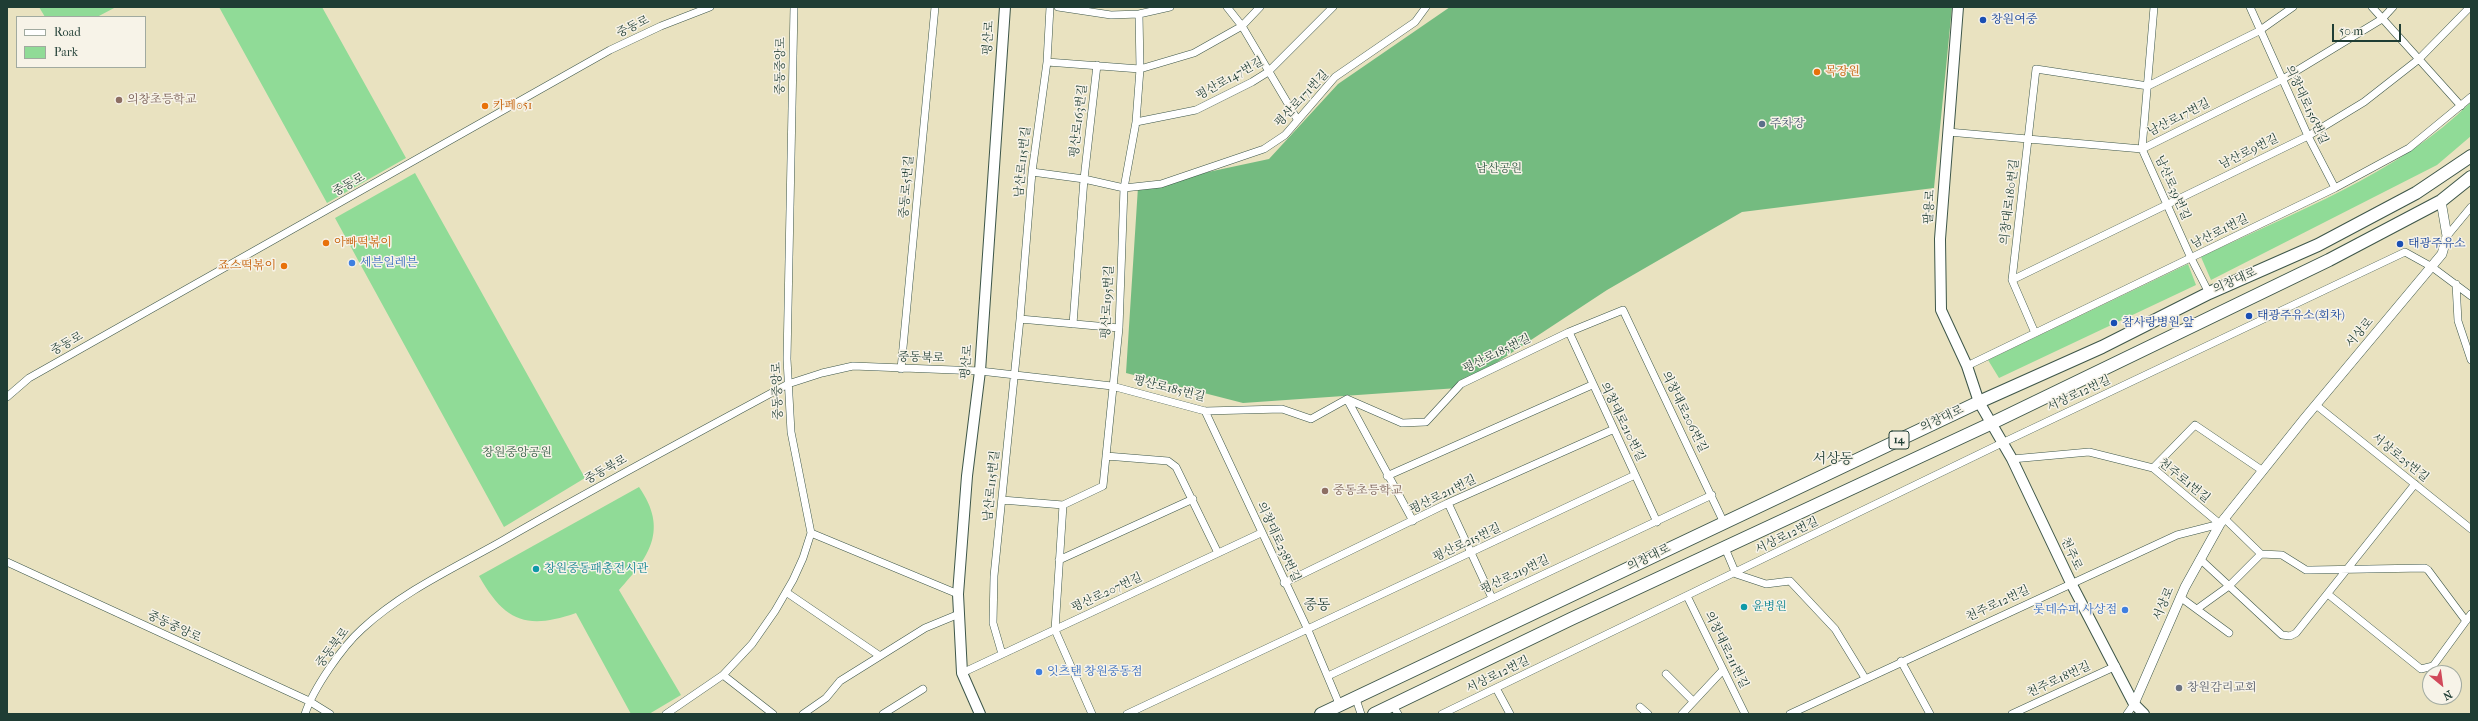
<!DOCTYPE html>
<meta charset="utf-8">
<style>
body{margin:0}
#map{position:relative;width:2478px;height:721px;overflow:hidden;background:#e9e2c0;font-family:"IM FELL French Canon",serif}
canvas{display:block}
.frame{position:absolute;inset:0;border:8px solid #1f3d34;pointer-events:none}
.legend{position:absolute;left:16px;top:16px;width:130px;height:52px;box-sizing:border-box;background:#f7f3e8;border:1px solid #a1aaa0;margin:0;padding:5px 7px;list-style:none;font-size:12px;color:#1f3d34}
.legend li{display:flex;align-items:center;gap:8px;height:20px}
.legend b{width:20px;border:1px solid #a1aaa0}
.north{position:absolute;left:2422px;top:665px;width:40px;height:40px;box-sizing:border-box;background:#f7f3e8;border:1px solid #a1aaa0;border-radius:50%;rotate:151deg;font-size:11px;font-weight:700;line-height:16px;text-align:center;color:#1f3d34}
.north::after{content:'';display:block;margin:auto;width:14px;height:18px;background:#d1495b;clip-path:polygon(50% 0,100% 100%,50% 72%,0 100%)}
.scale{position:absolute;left:2332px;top:24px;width:69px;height:18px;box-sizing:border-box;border:2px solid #1f3d34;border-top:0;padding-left:5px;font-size:12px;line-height:14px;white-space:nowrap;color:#1f3d34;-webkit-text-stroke:3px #f7f3e8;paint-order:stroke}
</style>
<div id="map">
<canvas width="2478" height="721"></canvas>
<div class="frame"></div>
<ul class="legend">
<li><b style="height:5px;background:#fff"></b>Road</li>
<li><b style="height:11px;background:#90db97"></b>Park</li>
</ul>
<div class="north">N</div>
<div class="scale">50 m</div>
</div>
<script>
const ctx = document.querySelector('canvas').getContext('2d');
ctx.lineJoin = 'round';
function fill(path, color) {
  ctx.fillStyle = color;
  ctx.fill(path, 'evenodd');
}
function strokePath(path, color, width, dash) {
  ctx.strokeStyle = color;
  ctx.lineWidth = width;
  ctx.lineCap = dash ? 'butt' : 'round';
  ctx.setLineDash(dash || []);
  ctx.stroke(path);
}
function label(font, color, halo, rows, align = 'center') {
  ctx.font = font + ' "IM FELL French Canon","Noto Serif KR",serif';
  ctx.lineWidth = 3;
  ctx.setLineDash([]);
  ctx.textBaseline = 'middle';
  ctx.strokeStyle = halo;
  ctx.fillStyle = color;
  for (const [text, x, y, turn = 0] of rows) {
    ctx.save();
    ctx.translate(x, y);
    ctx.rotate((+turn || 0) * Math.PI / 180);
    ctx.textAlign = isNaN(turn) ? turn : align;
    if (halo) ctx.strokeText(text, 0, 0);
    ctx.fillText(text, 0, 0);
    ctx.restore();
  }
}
fill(new Path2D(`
 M 39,7 L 116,7 L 97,17 L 45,17 Z
 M 219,7 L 322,7 L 406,158 L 327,203 Z
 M 2471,102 L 2471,136 L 2437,165 L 2211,280 L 2201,257 C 2292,213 2399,174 2471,102 Z
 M 415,173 L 585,478 L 504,527 L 335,218 Z
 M 2188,264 L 2196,285 L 1999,378 L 1988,360 Z
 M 639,487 C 669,530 649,557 619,590 L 681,695 L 649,714 L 631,714 L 576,613 C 527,630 505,622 479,576 Z`), '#90db97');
fill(new Path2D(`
 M 1450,7 L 1952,7 L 1934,188 L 1742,212 L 1607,290 L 1458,388 L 1243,403 L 1126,373 L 1138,187 L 1269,159 L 1338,84 Z`), '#74bb80');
const minor = new Path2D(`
 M 1058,7 L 1111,15 L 1139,14 L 1170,7
 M 1227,7 L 1242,26 L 1297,119
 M 2154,7 L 2142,149 L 2191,258 L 2209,293
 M 2250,7 L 2308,136 L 2335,188
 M 2372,7 L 2461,106
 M 1047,62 L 1140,69 L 1194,53 L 1242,26 L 1260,7
 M 1136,122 L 1196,110 L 1252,82 L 1268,72 L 1333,7
 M 1948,132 L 2142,149 L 2283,79 L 2382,19 L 2393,7
 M 1032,172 L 1084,179 L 1124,188 L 1161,184 L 1264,149 L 1285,135 L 1335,77 L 1415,22 L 1426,7
 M 2447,236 L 2471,207
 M 2012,280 L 2308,136 L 2364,102 L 2419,59 L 2470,7
 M 2456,284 L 2458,321 L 2471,360
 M 1020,319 L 1119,328
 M 1073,324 L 1084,179 L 1097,65
 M 1569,332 L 1657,522
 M 2035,333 L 2012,280 L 2036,69 L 2148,86 L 2259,31 L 2293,7
 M 1967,366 L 2335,188 L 2409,148 L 2471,97
 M 901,369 L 935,7
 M 7,397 L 29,378 L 610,50 L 661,26 L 710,7
 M 1347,399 L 1413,521
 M 2316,405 L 2471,529
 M 1205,411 L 1308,630 L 1340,706
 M 1106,456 L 1168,461 L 1176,467 L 1218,553
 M 2012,459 L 2089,452 L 2153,468 L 2220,524
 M 2153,468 L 2195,425 L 2263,471
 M 1387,476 L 1592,385
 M 1002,500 L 1063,505 L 1103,486 L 1119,328 L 1124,188 L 1136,122 L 1140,69 L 1139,14
 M 1448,503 L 1492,598
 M 1063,505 L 1055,630 L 1092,714
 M 2224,518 L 2261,554 L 2282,555 L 2306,570 L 2311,570 L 2425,568 L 2428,570 L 2466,621
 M 811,533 L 958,594
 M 1725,548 L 1736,574 L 1766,584 L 1790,581 L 1835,629 L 1865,678
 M 2200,559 L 2282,635 L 2290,636 L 2296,633 L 2415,484
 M 1059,560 L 1193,499
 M 7,562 L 309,701 L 330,714
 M 1284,583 L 1448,503 L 1612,430
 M 786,592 L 880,656
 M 2329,595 L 2421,669 L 2433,666 L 2471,614
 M 1687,596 L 1745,714
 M 2180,597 L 2229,633
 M 2197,609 L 2229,586 L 2261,554
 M 1002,654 L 993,623 L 994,576 L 1020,319 L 1032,172 L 1047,62 L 1050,7
 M 1901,661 L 1930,714
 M 962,673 L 1261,533
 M 1666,674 L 1693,701
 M 723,675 L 773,714
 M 1328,676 L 1712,495
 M 1496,688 L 1510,714
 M 1356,699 L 1361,714
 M 1392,704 L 1398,714
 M 1640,707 L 1648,714
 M 305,714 C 313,689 342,647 362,629 C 402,592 454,568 502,541 C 596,487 692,436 788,384 L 822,373 L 853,366 L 980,371 L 1112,386 L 1205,411 L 1282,409 L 1311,419 L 1347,399 L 1402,423 L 1426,422 L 1461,384 L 1569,332 L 1623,310 L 1724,523
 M 666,714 L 723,675 L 752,644 L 775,611 L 793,580 L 803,558 L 811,533 L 791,432 L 787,359 L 794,7
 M 803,714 L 826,698 L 840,681 L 925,628 L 959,614
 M 883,714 L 923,689
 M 1127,714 L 1635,475
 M 1442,714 L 2002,443 L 2405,252 L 2432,267 L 2471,296
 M 1682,714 L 1723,670
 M 1790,714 L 2177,535 L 2220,524
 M 2012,714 L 2116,666
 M 2127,714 L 2134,704`);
const tertiary = new Path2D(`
 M 2134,704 L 2185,587 L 2220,524 L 2304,419 L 2442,254 L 2447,236 L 2441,201`);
const secondary = new Path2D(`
 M 1958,7 L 1940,239 L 1941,310 L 1967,366 L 1979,402 L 2012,459 L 2071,583 L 2134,704 L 2144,714
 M 980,714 L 962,673 L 958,594 L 967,476 L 980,371 L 1005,7`);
const primary = new Path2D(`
 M 1321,714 L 1979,402 L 2102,347 L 2209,293 L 2318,245 L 2416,193 L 2471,156
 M 1374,714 L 1571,619 L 1990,424 L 2329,260 L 2441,201 L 2471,177`);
strokePath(minor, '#3d5649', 8);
strokePath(tertiary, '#3d5649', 10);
strokePath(secondary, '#3d5649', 12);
strokePath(primary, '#3d5649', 14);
strokePath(minor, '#fff', 7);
strokePath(tertiary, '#fff', 9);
strokePath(secondary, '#fff', 10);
strokePath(primary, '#fff', 12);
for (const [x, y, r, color] of [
 [1983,20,4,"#1a4fb4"],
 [1817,72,4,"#e8710a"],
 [119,100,4,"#8d6e63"],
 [485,106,4,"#e8710a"],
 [1762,124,4,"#5c6f8a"],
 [326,243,4,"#e8710a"],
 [2400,244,4,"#1a4fb4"],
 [352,263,4,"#3f7fe0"],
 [284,266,4,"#e8710a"],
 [2249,316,4,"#1a4fb4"],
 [2114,323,4,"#1a4fb4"],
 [1325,491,4,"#8d6e63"],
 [536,569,4,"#0f9aa8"],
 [1744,607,4,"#0f9aa8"],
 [2125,610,4,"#3f7fe0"],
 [1039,672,4,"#3f7fe0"],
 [2179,688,4,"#6b7280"]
]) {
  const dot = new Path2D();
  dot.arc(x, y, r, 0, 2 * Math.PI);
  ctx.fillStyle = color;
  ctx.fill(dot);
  strokePath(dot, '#f7f3e8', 1.5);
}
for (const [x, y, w] of [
 [1899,440,20]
]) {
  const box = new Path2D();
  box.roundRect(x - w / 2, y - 9, w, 18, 3);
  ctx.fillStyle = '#f7f3e8';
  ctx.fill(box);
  strokePath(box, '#1f3d34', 1);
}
label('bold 11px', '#1f3d34', null, [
 ["14",1899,440]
]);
label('12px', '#164399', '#f7f3e8', [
 ["창원여중",1991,20],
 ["태광주유소",2408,244],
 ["태광주유소(회차)",2257,316],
 ["참사랑병원 앞",2122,323]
], 'left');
label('12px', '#1f3d34', '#f7f3e8', [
 ["중동로",633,27,-26],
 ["평산로",989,38,-86],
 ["중동중앙로",781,66,-89],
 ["평산로147번길",1230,79,-29],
 ["평산로171번길",1302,99,-47],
 ["의창대로156번길",2306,105,65],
 ["남산로17번길",2179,118,-27],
 ["평산로163번길",1079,121,-83],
 ["남산로9번길",2249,152,-26],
 ["남산로115번길",1023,162,-84],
 ["중동로",349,185,-29],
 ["중동로5번길",907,187,-85],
 ["남산로39번길",2172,188,66],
 ["의창대로180번길",2010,202,-83],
 ["팔용로",1930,207,-86],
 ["남산로1번길",2220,232,-26],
 ["의창대로",2235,281,-24],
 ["평산로195번길",1108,302,-87],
 ["서상로",2360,333,-50],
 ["중동로",67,344,-29],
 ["평산로185번길",1497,354,-26],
 ["중동북로",921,358,2],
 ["평산로",967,362,-85],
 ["평산로185번길",1169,389,14],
 ["중동중앙로",778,391,-92],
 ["서상로12번길",2079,394,-25],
 ["의창대로206번길",1684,412,64],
 ["의창대로",1942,419,-25],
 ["의창대로210번길",1622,422,64],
 ["서상로25번길",2400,458,39],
 ["중동북로",606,470,-29],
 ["천주로1번길",2184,481,39],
 ["남산로115번길",992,486,-84],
 ["평산로211번길",1443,495,-26],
 ["서상로12번길",1787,536,-26],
 ["의창대로238번길",1278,542,65],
 ["평산로215번길",1467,543,-25],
 ["천주로",2071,554,65],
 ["의창대로",1649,558,-26],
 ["평산로219번길",1515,575,-25],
 ["평산로207번길",1107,593,-25],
 ["천주로12번길",1998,604,-25],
 ["서상로",2164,604,-67],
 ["중동중앙로",174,627,25],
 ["중동북로",333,648,-53],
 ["의창대로211번길",1726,650,64],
 ["서상로12번길",1498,675,-26],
 ["천주로18번길",2059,680,-25]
]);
label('12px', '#c56008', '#f7f3e8', [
 ["목장원",1825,72],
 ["카페051",493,106],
 ["아빠떡볶이",334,243],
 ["죠스떡볶이",276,266,"right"]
], 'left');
label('12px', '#785e54', '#f7f3e8', [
 ["의창초등학교",127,100],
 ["중동초등학교",1333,491]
], 'left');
label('12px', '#4e5e75', '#f7f3e8', [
 ["주차장",1770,124]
], 'left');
label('12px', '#365d48', '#f7f3e8', [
 ["남산공원",1499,169],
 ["창원중앙공원",517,453]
]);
label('12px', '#366cbe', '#f7f3e8', [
 ["세븐일레븐",360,263],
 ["롯데슈퍼 사상점",2117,610,"right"],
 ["잇츠탠 창원중동점",1047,672]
], 'left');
label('12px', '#0d838f', '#f7f3e8', [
 ["창원중동패총전시관",544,569],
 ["윤병원",1752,607]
], 'left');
label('12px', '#5b616d', '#f7f3e8', [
 ["창원감리교회",2187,688]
], 'left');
label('14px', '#1f3d34', '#f7f3e8', [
 ["서상동",1833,460],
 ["중동",1317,606]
]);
</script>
